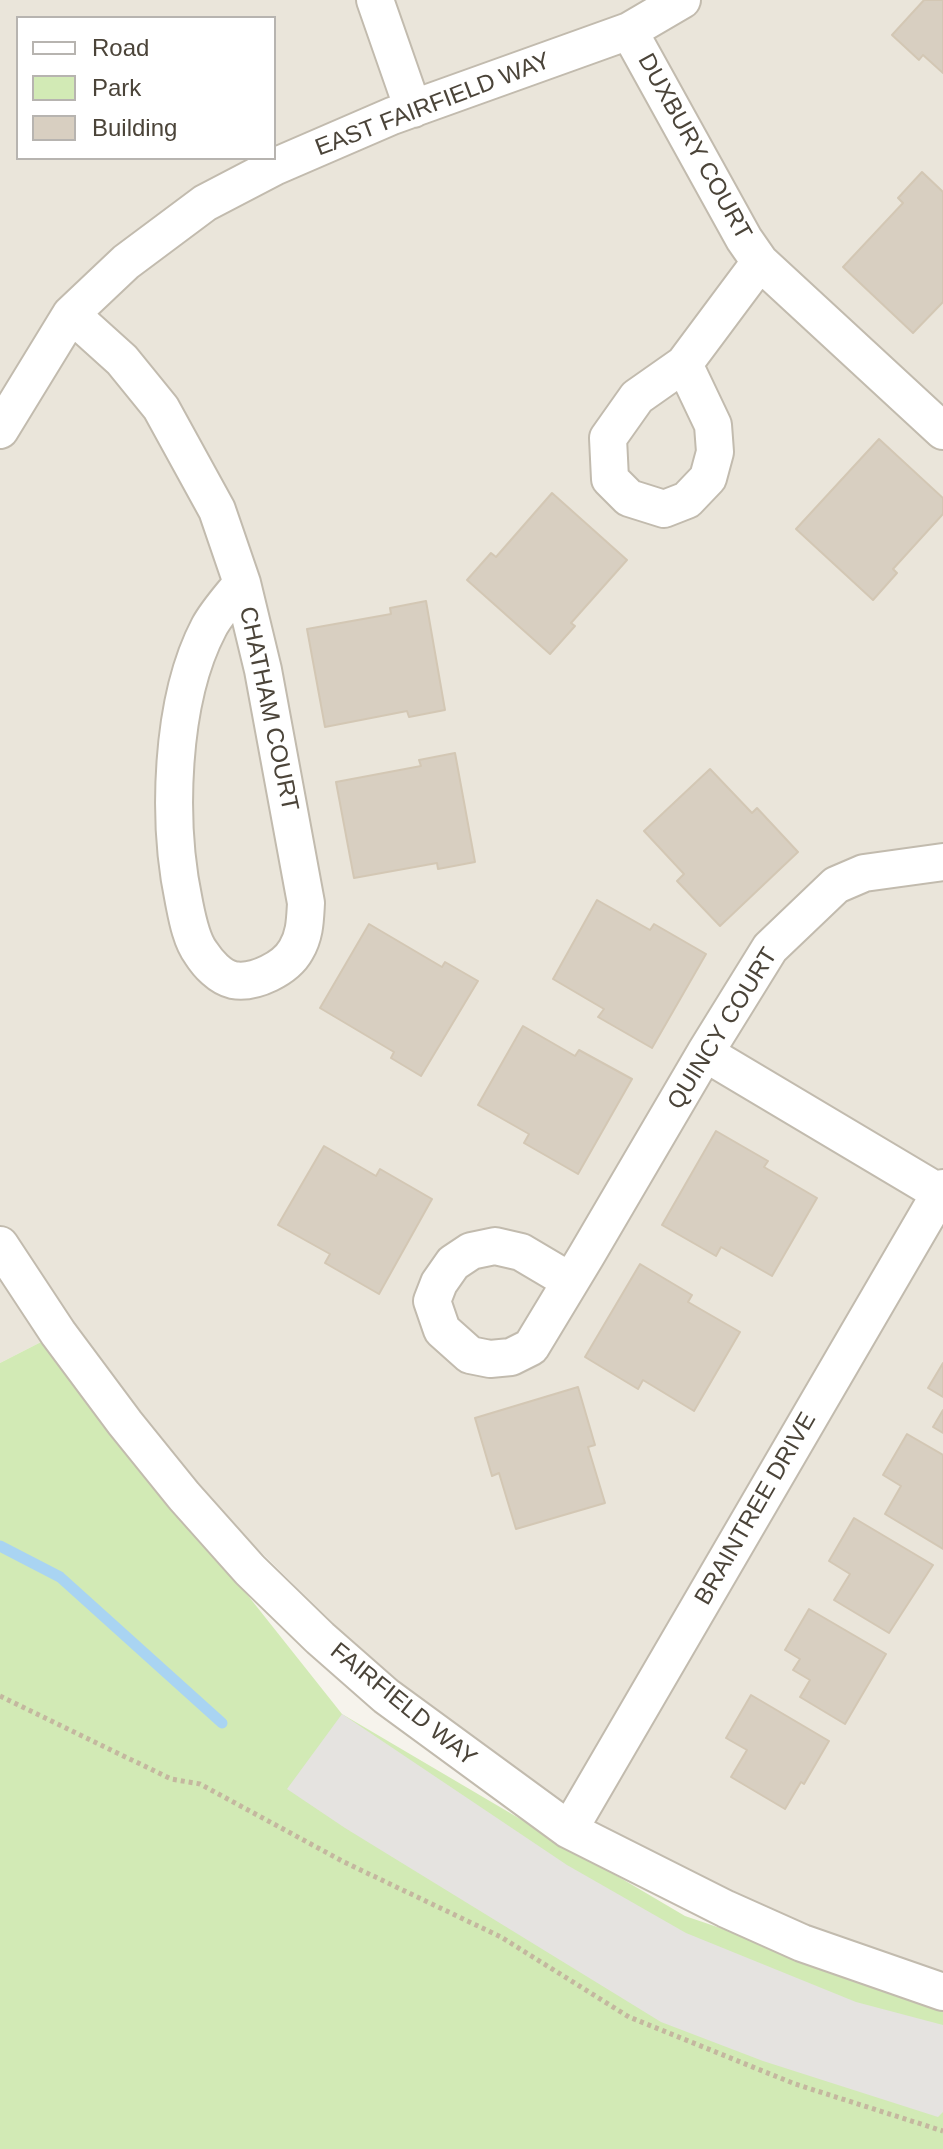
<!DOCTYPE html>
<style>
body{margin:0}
#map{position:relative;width:943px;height:2149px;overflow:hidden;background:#f6f3ec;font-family:Helvetica,sans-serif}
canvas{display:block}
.legend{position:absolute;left:16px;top:16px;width:260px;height:144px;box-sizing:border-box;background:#fff;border:2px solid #b7b4b0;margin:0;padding:10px 14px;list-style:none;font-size:24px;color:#4b4439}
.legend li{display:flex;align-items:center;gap:16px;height:40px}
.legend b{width:40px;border:2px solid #b7b4b0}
</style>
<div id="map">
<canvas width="943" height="2149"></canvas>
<ul class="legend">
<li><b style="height:10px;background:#fff"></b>Road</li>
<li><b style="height:22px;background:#d2eab5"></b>Park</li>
<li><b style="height:22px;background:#d8cfc1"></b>Building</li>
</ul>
</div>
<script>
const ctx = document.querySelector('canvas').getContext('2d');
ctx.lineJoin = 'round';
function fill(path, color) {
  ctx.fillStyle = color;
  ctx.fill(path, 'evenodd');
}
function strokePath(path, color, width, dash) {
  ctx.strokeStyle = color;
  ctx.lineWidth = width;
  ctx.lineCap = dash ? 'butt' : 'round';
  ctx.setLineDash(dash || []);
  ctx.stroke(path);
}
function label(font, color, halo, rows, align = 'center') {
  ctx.font = font + ' Helvetica,sans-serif';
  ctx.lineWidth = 6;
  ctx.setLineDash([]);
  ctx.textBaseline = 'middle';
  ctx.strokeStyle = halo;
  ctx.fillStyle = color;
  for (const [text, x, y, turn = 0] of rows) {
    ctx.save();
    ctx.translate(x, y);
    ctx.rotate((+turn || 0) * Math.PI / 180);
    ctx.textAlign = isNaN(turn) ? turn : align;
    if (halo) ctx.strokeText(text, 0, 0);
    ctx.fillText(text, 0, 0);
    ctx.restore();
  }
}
fill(new Path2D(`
 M 0,0 L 943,0 L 943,1974 L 804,1927 L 591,1823 L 382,1671 L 45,1340 L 0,1363 ZM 18,18 L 274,18 L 274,158 L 18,158 Z`), '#eae5da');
fill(new Path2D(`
 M 45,1340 L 342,1714 L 685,1916 L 943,2004 L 943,2149 L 0,2149 L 0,1363 Z`), '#d2eab5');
fill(new Path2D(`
 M 342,1714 L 567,1865 L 686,1933 L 856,2002 L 943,2025 L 943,2112 L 938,2117 L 763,2061 L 661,2022 L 345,1828 L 287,1789 Z`), '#e5e3e0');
strokePath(new Path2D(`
 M 0,1546 L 60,1577 L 222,1723`), '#a9d4f2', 11);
const building = new Path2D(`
 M 924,0 L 943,0 L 943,73 L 923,55 L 919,60 L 892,35 Z
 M 922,172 L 943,192 L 943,302 L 913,333 L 843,267 L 903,203 L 898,198 Z
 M 879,439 L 943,498 L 943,514 L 893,569 L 897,573 L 873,600 L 796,529 Z
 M 552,493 L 627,560 L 571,623 L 575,626 L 550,654 L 467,580 L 491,553 L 496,557 Z
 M 426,601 L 445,710 L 409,717 L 407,711 L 325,727 L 307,629 L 391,614 L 390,608 Z
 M 455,753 L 475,862 L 438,869 L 437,863 L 354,878 L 336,782 L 421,766 L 419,760 Z
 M 710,769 L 752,813 L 757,808 L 798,852 L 720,926 L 677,881 L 684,874 L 644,831 Z
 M 597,900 L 650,930 L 654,924 L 706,954 L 652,1048 L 598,1017 L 604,1009 L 553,979 Z
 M 369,924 L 442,967 L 445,962 L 478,981 L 421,1076 L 391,1058 L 394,1052 L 320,1008 Z
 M 523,1026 L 575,1056 L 579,1050 L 632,1079 L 578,1174 L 524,1143 L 529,1134 L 478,1105 Z
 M 716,1131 L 768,1161 L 764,1167 L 817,1198 L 772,1276 L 721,1247 L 716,1256 L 662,1225 Z
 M 324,1146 L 376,1176 L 380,1169 L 432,1199 L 379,1294 L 325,1263 L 330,1254 L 278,1225 Z
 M 640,1264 L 692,1295 L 688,1302 L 740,1332 L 694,1411 L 643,1380 L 638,1389 L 585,1357 Z
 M 943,1363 L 943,1397 L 928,1388 Z
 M 578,1387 L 595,1445 L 588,1447 L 605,1503 L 516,1529 L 499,1473 L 492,1476 L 475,1418 Z
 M 943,1410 L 943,1433 L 933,1427 Z
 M 907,1434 L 943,1455 L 943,1549 L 885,1514 L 901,1486 L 883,1475 Z
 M 854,1518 L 933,1565 L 889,1633 L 834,1600 L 850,1574 L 829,1561 Z
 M 809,1609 L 886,1654 L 845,1724 L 800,1697 L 810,1680 L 793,1670 L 800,1659 L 785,1650 Z
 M 751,1695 L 829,1741 L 804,1784 L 801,1782 L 785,1809 L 731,1777 L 747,1750 L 726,1738 Z`);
fill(building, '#d8cfc1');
strokePath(building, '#d3c7b4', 2);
const minor = new Path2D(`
 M 375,0 L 413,109
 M 629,31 L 744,239 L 760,262 L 943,431
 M 71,314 L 122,360 L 161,408 L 217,510 L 242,583 L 263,670 L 306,903 C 305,920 305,935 296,950 C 286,968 255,984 233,980 C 220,977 208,964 201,953 C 191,940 187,917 184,902 C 167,822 170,701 209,627 C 217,612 231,597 242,583
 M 684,364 L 713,425 L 715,452 L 708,478 L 687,500 L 664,509 L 629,498 L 610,479 L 608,438 L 637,397 L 684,364 L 760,262
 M 0,430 L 71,314 L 126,262 L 205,203 L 274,167 L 392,116 L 629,31 L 682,0
 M 705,1053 L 940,1193
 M 0,1245 L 58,1333 L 125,1423 L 184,1496 L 250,1570 L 320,1638 L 386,1696 L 569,1830 L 726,1909 L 802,1943 L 943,1992
 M 570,1281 L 521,1252 L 495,1246 L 471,1251 L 453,1263 L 439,1283 L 432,1301 L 442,1330 L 470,1355 L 490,1359 L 511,1357 L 531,1347 L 586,1256 L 705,1053 L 770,948 L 836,885 L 864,873 L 943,862
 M 569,1830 L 943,1188`);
strokePath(minor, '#c2bbae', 40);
strokePath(new Path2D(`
 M 0,1696 L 171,1779 L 200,1784 L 344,1862 L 501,1937 L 629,2017 L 795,2084 L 943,2131`), '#c4b79f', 5, [4, 4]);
strokePath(minor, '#fff', 36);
label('24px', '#4b4439', '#fff', [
 ["EAST FAIRFIELD WAY",433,105,-21],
 ["DUXBURY COURT",694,147,61],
 ["CHATHAM COURT",268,709,78],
 ["QUINCY COURT",723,1029,-58],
 ["BRAINTREE DRIVE",756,1509,-60],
 ["FAIRFIELD WAY",403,1705,39]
]);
</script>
